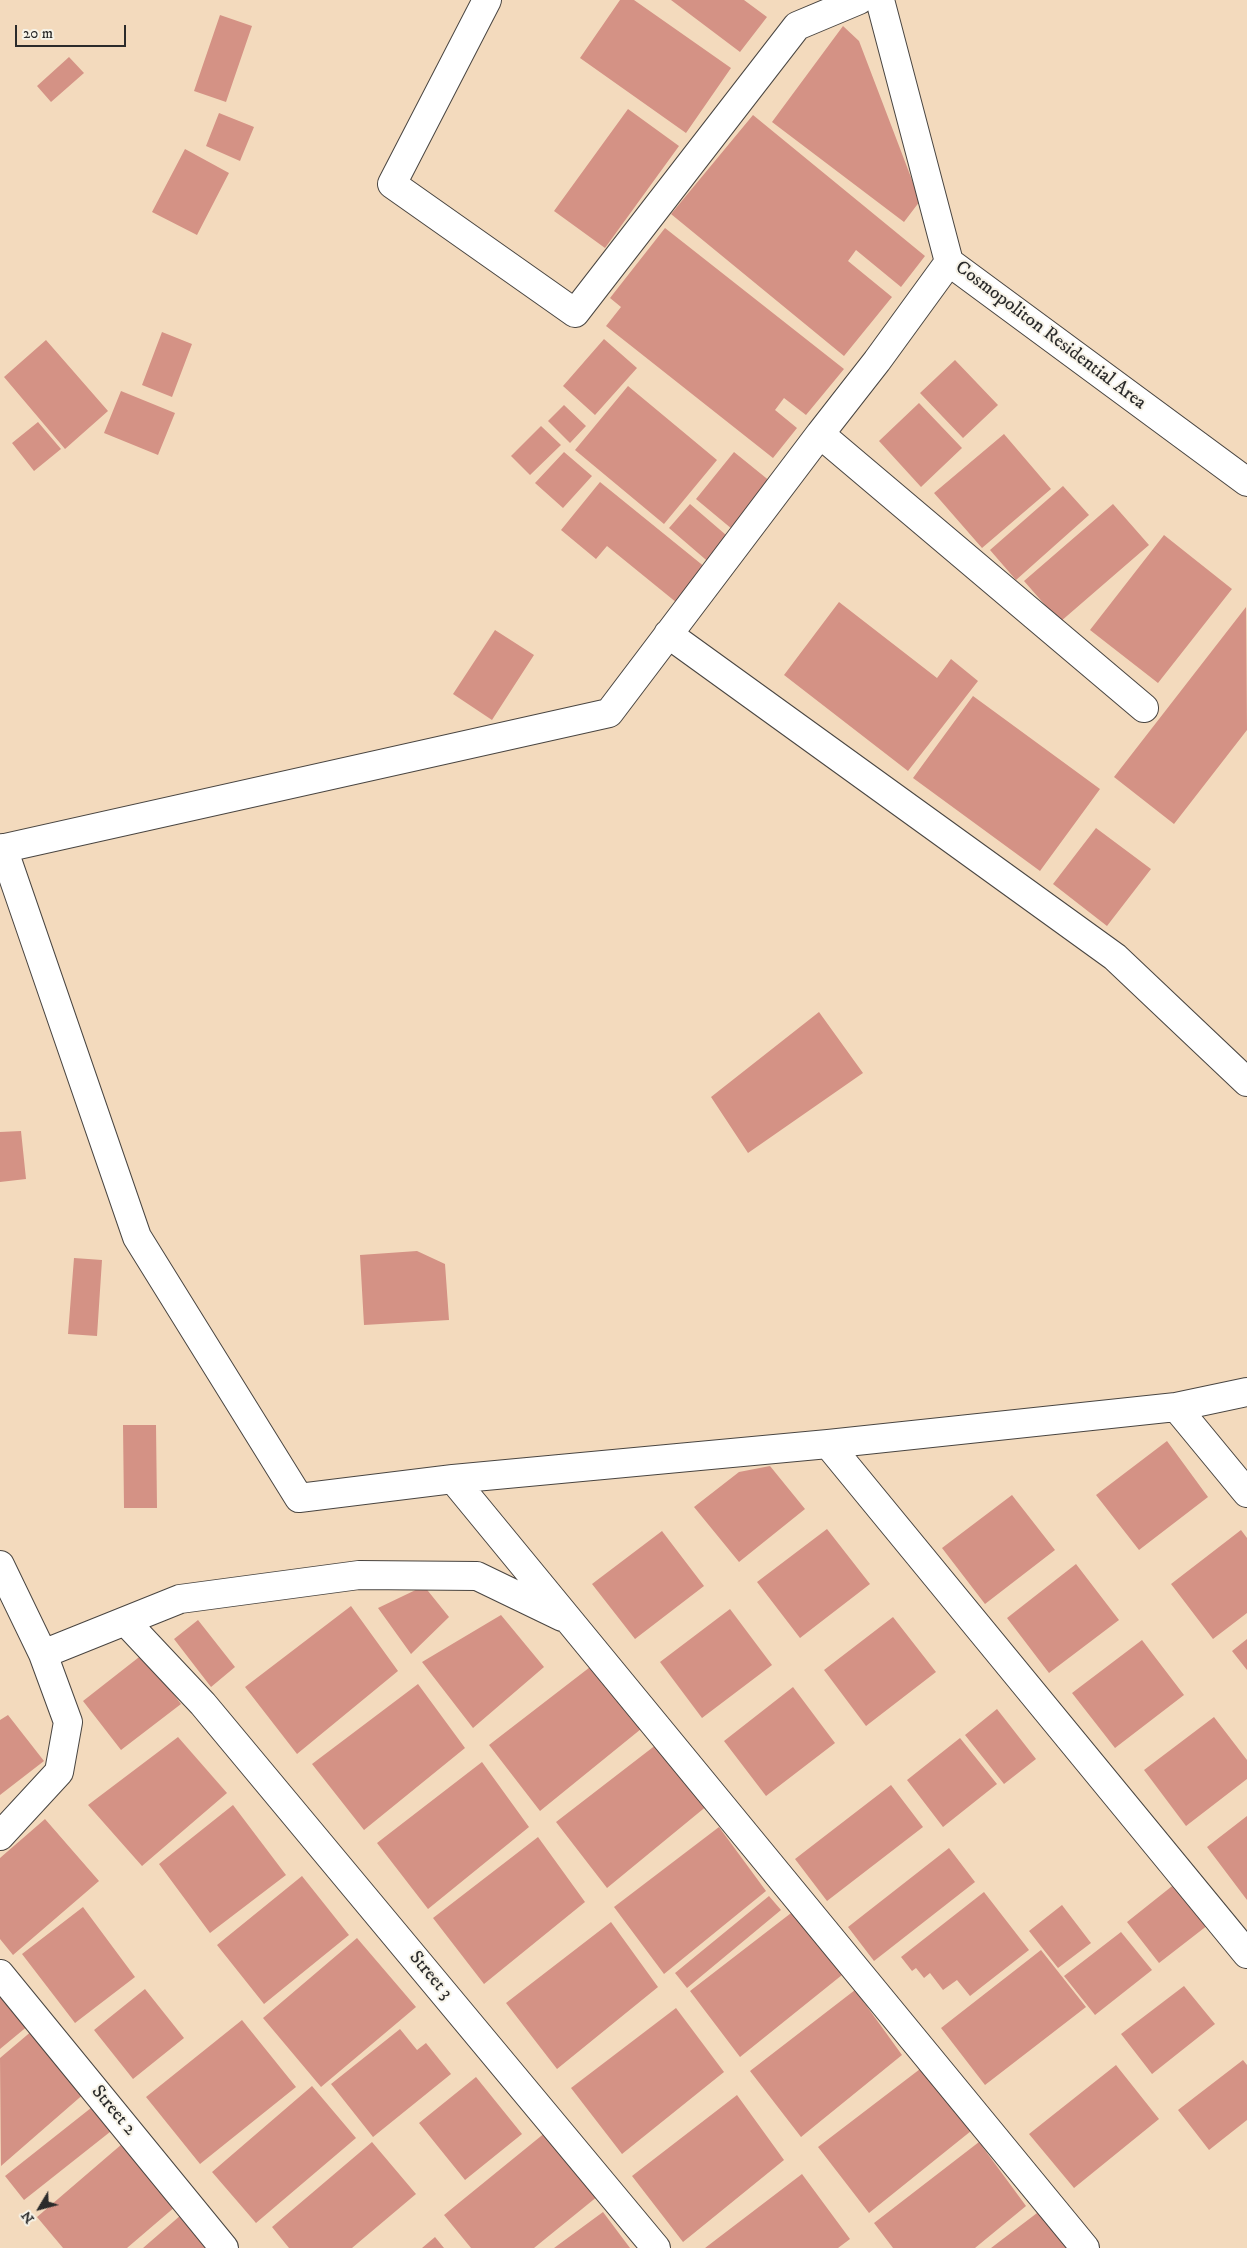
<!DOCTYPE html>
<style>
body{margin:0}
#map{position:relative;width:1247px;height:2248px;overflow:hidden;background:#f3dabd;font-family:"IM FELL DW Pica",serif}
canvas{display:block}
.north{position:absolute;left:15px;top:2183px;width:50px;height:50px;-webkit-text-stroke:4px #f7f3e8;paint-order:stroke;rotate:233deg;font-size:14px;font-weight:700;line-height:20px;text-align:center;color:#2b2b2b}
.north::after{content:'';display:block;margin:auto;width:18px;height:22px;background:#2b2b2b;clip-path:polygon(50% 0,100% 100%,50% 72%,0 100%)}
.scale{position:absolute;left:15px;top:25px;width:111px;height:22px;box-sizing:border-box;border:2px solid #2b2b2b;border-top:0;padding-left:6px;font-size:15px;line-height:18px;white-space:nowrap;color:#2b2b2b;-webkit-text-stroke:4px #f7f3e8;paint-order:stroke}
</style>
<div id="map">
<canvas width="1247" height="2248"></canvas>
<div class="north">N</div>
<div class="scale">20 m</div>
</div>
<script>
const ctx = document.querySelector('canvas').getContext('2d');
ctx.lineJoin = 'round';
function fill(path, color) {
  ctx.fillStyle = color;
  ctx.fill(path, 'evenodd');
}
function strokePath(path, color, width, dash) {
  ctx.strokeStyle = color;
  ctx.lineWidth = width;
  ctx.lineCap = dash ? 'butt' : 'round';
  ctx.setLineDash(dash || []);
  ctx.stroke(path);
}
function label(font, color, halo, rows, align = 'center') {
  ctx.font = font + ' "IM FELL DW Pica",serif';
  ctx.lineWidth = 4;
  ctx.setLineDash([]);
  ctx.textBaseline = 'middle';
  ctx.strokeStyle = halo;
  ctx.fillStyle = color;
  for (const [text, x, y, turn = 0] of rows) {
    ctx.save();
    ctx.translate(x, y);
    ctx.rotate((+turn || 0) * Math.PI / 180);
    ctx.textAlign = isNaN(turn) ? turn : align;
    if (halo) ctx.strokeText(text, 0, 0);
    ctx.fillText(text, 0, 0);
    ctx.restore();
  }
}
fill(new Path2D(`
 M 620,0 L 634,0 L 731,68 L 686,133 L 580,58 Z
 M 671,0 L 744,0 L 767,17 L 740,52 Z
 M 220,15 L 252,26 L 226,102 L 194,91 Z
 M 843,26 L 859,41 L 920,201 L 904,222 L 772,122 Z
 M 69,57 L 84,73 L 51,102 L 37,86 Z
 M 628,109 L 679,146 L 605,248 L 554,211 Z
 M 219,113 L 254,127 L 240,161 L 206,146 Z
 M 753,115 L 925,256 L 901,287 L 856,250 L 848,261 L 892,297 L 844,356 L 671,214 Z
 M 185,149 L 229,173 L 197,235 L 152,212 Z
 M 665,228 L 844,369 L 806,415 L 784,398 L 775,410 L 797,428 L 773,458 L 606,326 L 621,307 L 610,298 Z
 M 162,332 L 192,344 L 172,397 L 142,385 Z
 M 604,339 L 637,368 L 595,415 L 563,386 Z
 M 46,340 L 108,411 L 65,449 L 4,377 Z
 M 955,360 L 998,405 L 963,438 L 920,393 Z
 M 628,386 L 717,460 L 664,524 L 575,450 Z
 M 121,391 L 175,413 L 158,455 L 104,433 Z
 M 919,403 L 962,448 L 921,487 L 879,441 Z
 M 564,405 L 586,426 L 570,443 L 548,421 Z
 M 38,422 L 61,449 L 34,471 L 12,443 Z
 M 541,426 L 561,445 L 530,475 L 511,456 Z
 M 1004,434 L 1051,489 L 982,548 L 934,493 Z
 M 564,452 L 592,476 L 563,508 L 535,483 Z
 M 734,452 L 771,482 L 732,529 L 696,499 Z
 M 600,482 L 711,572 L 682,607 L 607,546 L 596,559 L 561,530 Z
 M 1063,486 L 1089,515 L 1016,580 L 990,550 Z
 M 690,504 L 733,541 L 712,565 L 669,528 Z
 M 1113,504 L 1149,545 L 1060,622 L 1024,581 Z
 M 1164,535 L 1232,589 L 1158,683 L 1090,630 Z
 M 839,602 L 937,678 L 951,659 L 978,681 L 908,771 L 784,675 Z
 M 1246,607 L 1247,730 L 1174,824 L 1114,777 Z
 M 495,630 L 534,655 L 492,720 L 453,694 Z
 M 973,696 L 1100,789 L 1040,871 L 913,778 Z
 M 1096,828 L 1151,869 L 1107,926 L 1053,884 Z
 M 819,1012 L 863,1073 L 748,1153 L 711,1097 Z
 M 21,1131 L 26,1179 L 0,1182 L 0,1132 Z
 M 417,1251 L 445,1264 L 449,1320 L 364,1325 L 360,1255 Z
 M 74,1258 L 102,1260 L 97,1336 L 68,1334 Z
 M 123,1425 L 156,1425 L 157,1508 L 124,1508 Z
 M 1167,1441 L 1208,1497 L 1139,1550 L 1096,1495 Z
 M 770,1466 L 805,1509 L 739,1562 L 694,1507 L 739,1472 Z
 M 1012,1495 L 1055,1550 L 985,1604 L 942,1548 Z
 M 827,1529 L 870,1584 L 800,1638 L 757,1582 Z
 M 1241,1530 L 1247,1538 L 1247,1613 L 1213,1639 L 1171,1584 Z
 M 662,1531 L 704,1586 L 635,1639 L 592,1584 Z
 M 1076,1564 L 1119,1620 L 1049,1673 L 1007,1618 Z
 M 424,1586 L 449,1617 L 411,1654 L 378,1608 Z
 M 351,1606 L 398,1671 L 297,1754 L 245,1687 Z
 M 730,1609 L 772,1665 L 702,1718 L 660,1662 Z
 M 501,1615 L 544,1667 L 473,1728 L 422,1662 Z
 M 893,1617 L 936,1672 L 866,1726 L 824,1670 Z
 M 198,1620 L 235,1667 L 211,1687 L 174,1639 Z
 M 1247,1639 L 1247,1670 L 1232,1651 Z
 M 1142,1640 L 1184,1695 L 1115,1748 L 1072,1693 Z
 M 143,1654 L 181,1704 L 121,1750 L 83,1701 Z
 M 594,1664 L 641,1729 L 540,1811 L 489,1745 Z
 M 418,1684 L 465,1748 L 364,1830 L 312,1764 Z
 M 793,1687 L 835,1743 L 766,1796 L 724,1741 Z
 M 997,1709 L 1036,1759 L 1004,1784 L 965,1735 Z
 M 8,1715 L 44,1761 L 0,1795 L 0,1720 Z
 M 1214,1717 L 1247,1760 L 1247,1779 L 1186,1826 L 1144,1770 Z
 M 178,1737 L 227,1793 L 142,1866 L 88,1805 Z
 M 960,1738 L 997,1784 L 943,1827 L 907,1780 Z
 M 661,1741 L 708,1805 L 607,1888 L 556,1822 Z
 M 482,1762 L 529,1827 L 428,1909 L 377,1843 Z
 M 891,1785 L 923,1827 L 827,1901 L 795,1859 Z
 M 233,1805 L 286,1875 L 210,1933 L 159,1864 Z
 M 1247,1816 L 1247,1900 L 1207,1847 Z
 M 45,1819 L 99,1881 L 13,1955 L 0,1939 L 0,1858 Z
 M 719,1827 L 766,1891 L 664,1974 L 614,1907 Z
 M 538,1837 L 585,1902 L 484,1984 L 433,1918 Z
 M 949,1848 L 975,1882 L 874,1961 L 848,1927 Z
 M 302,1876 L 349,1935 L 264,2004 L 217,1945 Z
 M 1176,1883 L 1208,1925 L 1159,1963 L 1127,1922 Z
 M 984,1892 L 1029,1950 L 970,1996 L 957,1980 L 943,1990 L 930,1973 L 924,1978 L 916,1968 L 912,1971 L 901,1957 Z
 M 769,1896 L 781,1910 L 687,1988 L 675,1973 Z
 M 1062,1905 L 1091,1943 L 1058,1968 L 1029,1931 Z
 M 83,1907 L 135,1977 L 75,2023 L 22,1954 Z
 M 795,1910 L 842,1975 L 740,2057 L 690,1991 Z
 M 611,1922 L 658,1987 L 557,2069 L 506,2003 Z
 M 1121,1932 L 1152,1970 L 1095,2015 L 1064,1976 Z
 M 357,1938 L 416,2007 L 321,2087 L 263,2018 Z
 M 1041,1950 L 1086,2007 L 985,2085 L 941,2028 Z
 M 1184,1986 L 1215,2024 L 1152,2074 L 1121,2034 Z
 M 145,1989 L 184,2038 L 133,2079 L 94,2030 Z
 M 855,1990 L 902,2055 L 801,2137 L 750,2071 Z
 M 0,1992 L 29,2025 L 0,2049 Z
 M 676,2008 L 724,2072 L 622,2154 L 571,2088 Z
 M 242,2020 L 296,2087 L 200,2164 L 146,2097 Z
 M 400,2029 L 417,2050 L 426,2043 L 451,2074 L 373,2137 L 331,2084 Z
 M 33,2030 L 86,2092 L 1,2166 L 0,2058 Z
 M 1243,2060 L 1247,2065 L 1247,2120 L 1209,2150 L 1178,2110 Z
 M 1116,2065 L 1159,2119 L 1074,2188 L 1029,2134 Z
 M 924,2066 L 971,2131 L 869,2213 L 818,2147 Z
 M 476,2077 L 522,2134 L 465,2180 L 419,2123 Z
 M 312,2086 L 356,2138 L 256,2223 L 212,2172 Z
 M 737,2095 L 784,2160 L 683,2242 L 632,2176 Z
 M 96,2104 L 115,2128 L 24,2200 L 5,2176 Z
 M 546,2132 L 598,2196 L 534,2248 L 471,2248 L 444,2215 Z
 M 372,2142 L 416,2194 L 352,2248 L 289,2248 L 272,2227 Z
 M 979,2142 L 1026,2206 L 975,2248 L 893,2248 L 874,2223 Z
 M 122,2144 L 176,2206 L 127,2248 L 63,2248 L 37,2217 Z
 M 802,2174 L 850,2239 L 838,2248 L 705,2248 Z
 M 1041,2210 L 1069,2248 L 991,2248 Z
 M 603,2212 L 630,2248 L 554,2248 Z
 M 181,2215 L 209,2248 L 143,2248 Z
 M 435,2237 L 444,2248 L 422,2248 Z`), '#d49285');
const street = new Path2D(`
 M 487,0 L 392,184 L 575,313 L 797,26 L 859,0
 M 880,0 L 949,262 L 1247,482
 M 949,262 L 877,361 L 820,434 L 1144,708
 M 668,634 L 1115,957 L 1247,1082
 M 3,848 L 137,1237 L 299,1498 L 453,1479 L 828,1444 L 1176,1407 L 1247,1392
 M 0,849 L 609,713 L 820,434
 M 1176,1407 L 1247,1493
 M 828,1444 L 1247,1954
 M 453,1479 L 1085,2248
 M 0,1565 L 43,1654 L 68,1722 L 59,1772 L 0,1836
 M 125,1621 L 203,1704 L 656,2248
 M 43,1654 L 180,1599 L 359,1575 L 477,1576 L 562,1617
 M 0,1974 L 224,2248`);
strokePath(street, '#494541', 30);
strokePath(street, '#fff', 28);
label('19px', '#2b2b2b', '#f7f3e8', [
 ["Cosmopoliton Residential Area",1050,336,37],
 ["Street 3",430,1976,50],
 ["Street 2",113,2111,50]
]);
</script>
